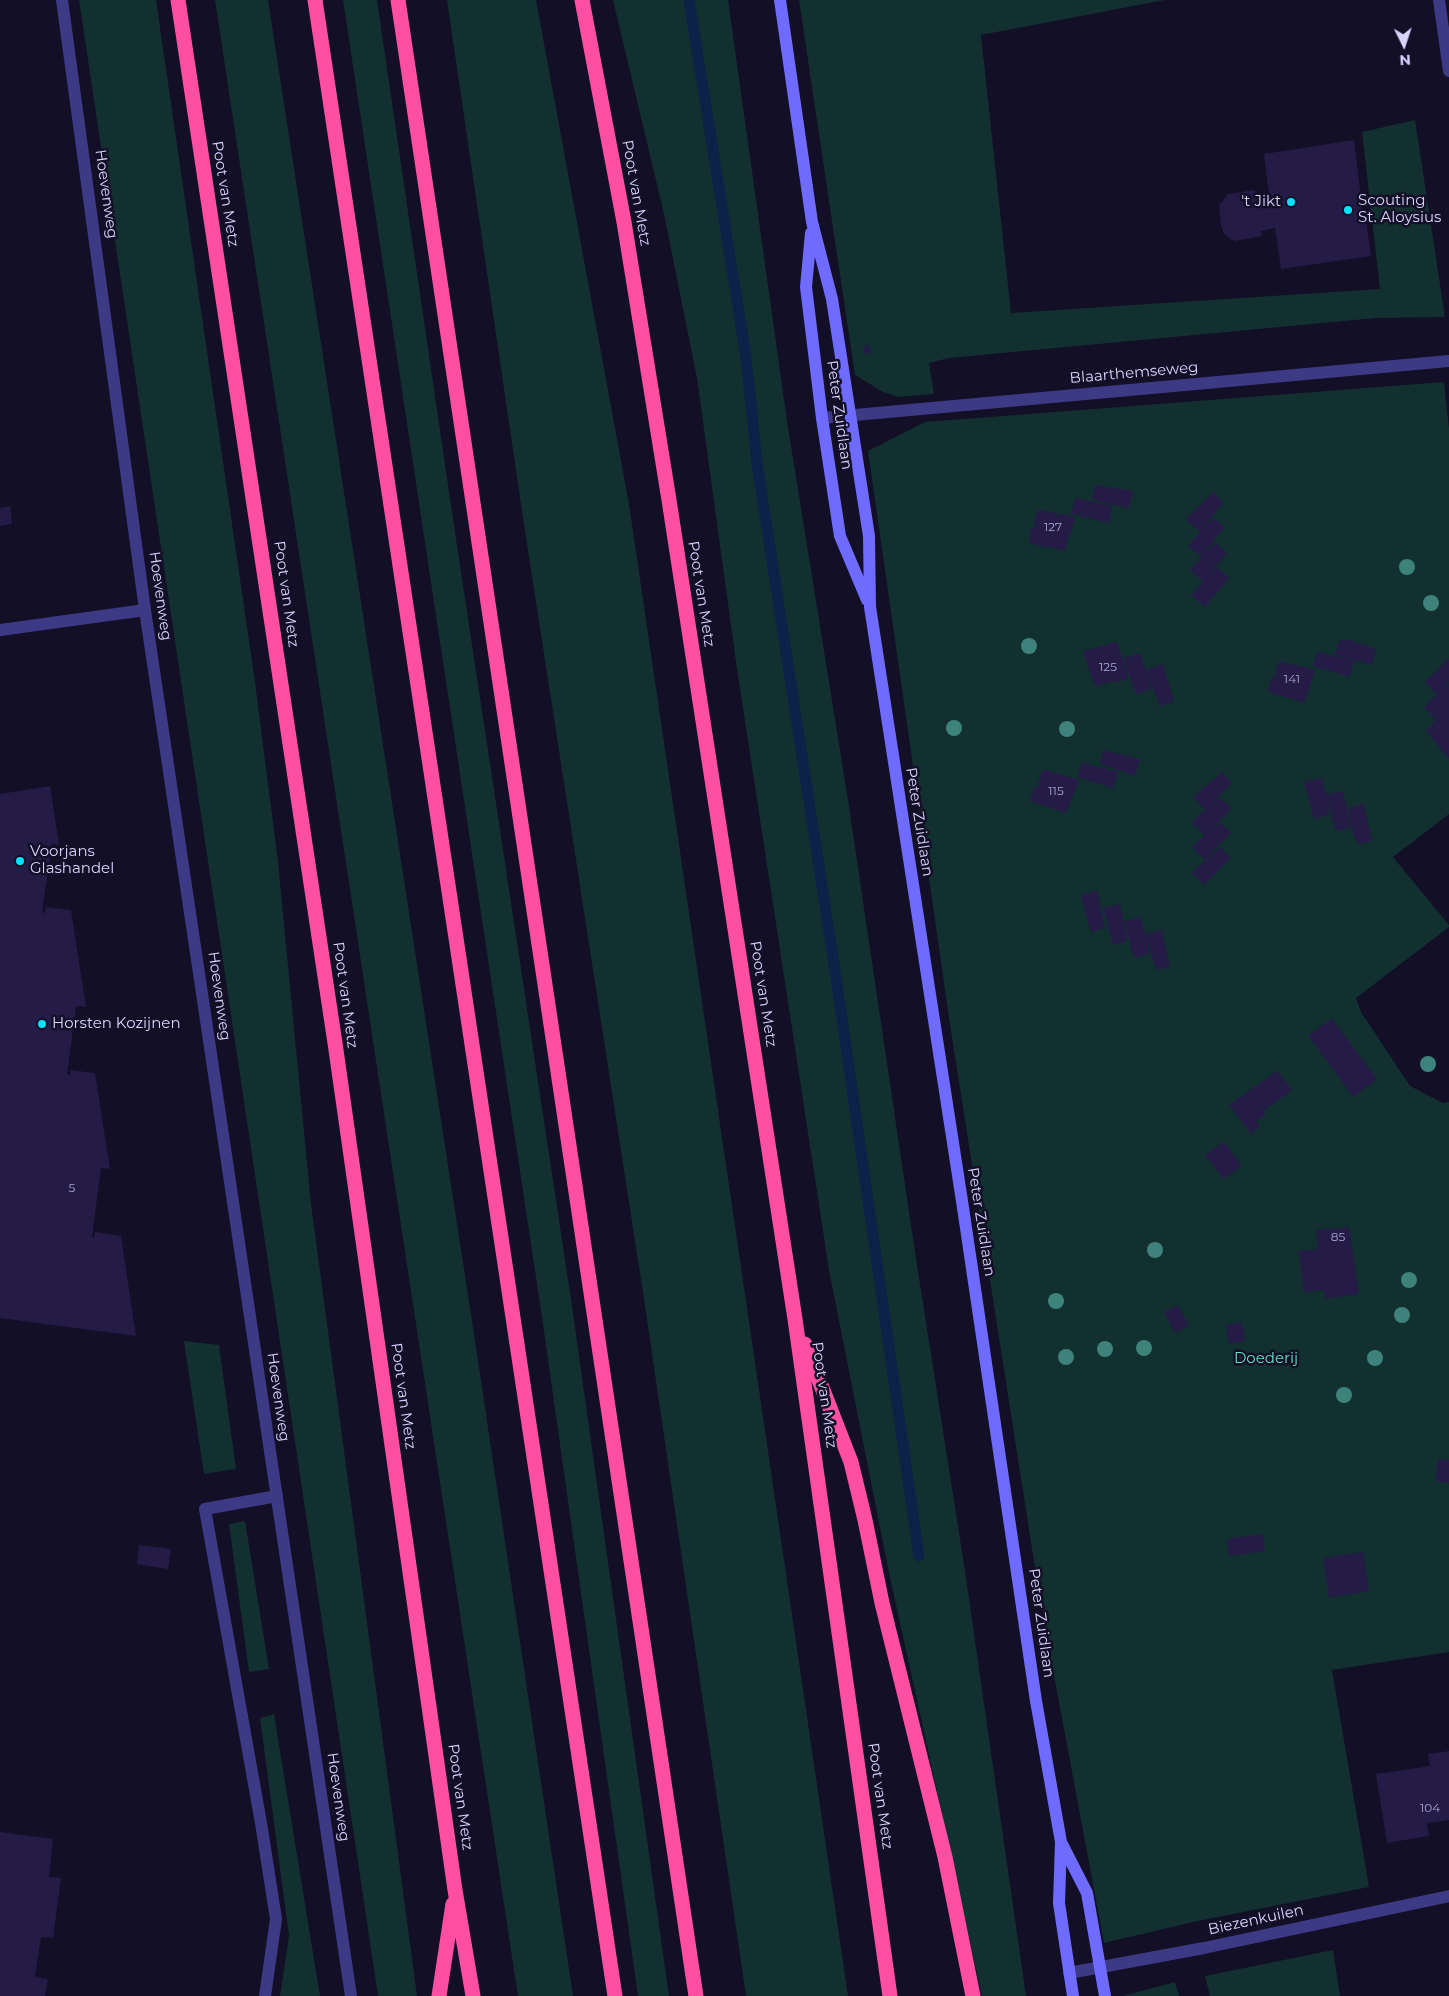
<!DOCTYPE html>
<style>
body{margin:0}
#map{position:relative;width:1449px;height:1996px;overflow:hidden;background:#130f26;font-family:Montserrat,sans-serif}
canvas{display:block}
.north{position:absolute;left:1379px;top:20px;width:50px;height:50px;-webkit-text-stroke:4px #130f26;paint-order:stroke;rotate:176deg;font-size:14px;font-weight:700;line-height:20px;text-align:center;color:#d9d4ff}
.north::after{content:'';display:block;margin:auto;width:18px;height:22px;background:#d9d4ff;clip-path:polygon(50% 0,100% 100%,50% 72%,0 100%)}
</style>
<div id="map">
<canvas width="1449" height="1996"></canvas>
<div class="north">N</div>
</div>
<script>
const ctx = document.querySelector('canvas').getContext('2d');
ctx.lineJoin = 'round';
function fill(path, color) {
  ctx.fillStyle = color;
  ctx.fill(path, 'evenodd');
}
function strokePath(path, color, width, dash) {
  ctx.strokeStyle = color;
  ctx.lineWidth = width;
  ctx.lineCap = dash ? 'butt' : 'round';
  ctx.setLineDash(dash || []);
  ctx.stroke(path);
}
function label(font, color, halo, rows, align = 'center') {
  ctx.font = font + ' Montserrat,sans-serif';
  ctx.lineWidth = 5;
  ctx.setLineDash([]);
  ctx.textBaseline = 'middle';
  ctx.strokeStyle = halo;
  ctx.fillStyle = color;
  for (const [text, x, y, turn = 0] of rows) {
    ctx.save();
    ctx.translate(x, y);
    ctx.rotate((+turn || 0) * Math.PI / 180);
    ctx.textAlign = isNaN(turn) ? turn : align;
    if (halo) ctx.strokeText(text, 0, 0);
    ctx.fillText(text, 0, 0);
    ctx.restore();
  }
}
fill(new Path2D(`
 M 79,0 L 156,0 L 255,682 L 278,862 L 311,1204 L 417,1996 L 378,1996 Z
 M 215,0 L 268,0 L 471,1314 L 573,1996 L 518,1996 Z
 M 343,0 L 377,0 L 453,519 L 572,1306 L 669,1996 L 638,1996 L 541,1310 Z
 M 447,0 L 536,0 L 629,504 L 848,1996 L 746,1996 L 644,1299 L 523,518 Z
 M 613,0 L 728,0 L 787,421 L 848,800 L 915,1252 L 965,1571 L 1026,1996 L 982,1996 L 889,1573 L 829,1270 L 737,669 L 697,378 L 664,214 Z
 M 799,0 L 1165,0 L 981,35 L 1011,313 L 1380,289 L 1362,132 L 1415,120 L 1445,317 L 1376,318 L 949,358 L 929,363 L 934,394 L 899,397 L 883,392 L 855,375 Z
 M 1444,382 L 1449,429 L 1449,814 L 1393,857 L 1449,925 L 1449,927 L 1356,998 L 1361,1012 L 1410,1086 L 1443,1103 L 1449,1102 L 1449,1652 L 1332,1670 L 1369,1887 L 1193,1922 L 1104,1943 L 1041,1606 L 949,1018 L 868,451 L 925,422 Z
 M 184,1341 L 219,1345 L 236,1469 L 204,1474 Z
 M 245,1521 L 269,1669 L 249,1672 L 229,1524 Z
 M 274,1714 L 320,1996 L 280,1996 L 289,1936 L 260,1718 Z
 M 1333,1950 L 1340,1996 L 1210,1996 L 1205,1976 Z
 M 1175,1982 L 1179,1996 L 1123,1996 Z`), '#12302f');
strokePath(new Path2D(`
 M 689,0 L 746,357 L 757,463 L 837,984 L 919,1556`), '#0c2248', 11);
fill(new Path2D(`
 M 1354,140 L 1363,214 L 1365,214 L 1371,256 L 1281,269 L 1275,228 L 1261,231 L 1262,236 L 1235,241 L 1229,238 L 1224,233 L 1221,226 L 1219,205 L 1228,194 L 1255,190 L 1256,196 L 1269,194 L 1264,154 Z
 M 870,345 L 871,353 L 865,354 L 863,346 Z
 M 1095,485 L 1133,491 L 1129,508 L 1101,502 L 1092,499 Z
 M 1213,492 L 1223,502 L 1205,526 L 1214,518 L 1225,527 L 1206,551 L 1216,543 L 1227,553 L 1210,574 L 1218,568 L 1229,578 L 1205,607 L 1191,595 L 1203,582 L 1190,570 L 1202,557 L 1188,546 L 1200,532 L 1186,519 Z
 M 1075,498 L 1112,506 L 1109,523 L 1071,514 Z
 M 10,506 L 12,524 L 0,526 L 0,508 Z
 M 1041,510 L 1075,517 L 1071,534 L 1069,533 L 1065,551 L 1032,544 L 1029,541 L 1031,528 L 1037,527 L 1034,525 L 1037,511 Z
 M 1339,640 L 1349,640 L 1376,649 L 1372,665 L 1349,659 L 1354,661 L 1350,677 L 1313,666 L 1317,652 L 1348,659 L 1335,654 Z
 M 1117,642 L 1128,675 L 1127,679 L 1114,683 L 1110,678 L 1110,682 L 1097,686 L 1094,684 L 1083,651 Z
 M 1140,653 L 1146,670 L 1163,664 L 1174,701 L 1160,706 L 1148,676 L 1151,689 L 1137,694 L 1132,685 L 1124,658 Z
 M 1449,659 L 1449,682 L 1442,689 L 1449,684 L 1449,759 L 1426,731 L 1436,720 L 1424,707 L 1441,690 L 1436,694 L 1425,682 Z
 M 1279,661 L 1315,670 L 1304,703 L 1271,693 L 1268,690 L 1272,677 L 1278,677 L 1275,674 Z
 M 1103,750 L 1140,759 L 1135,776 L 1100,764 Z
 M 1082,763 L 1118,772 L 1113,788 L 1077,777 Z
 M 1046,770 L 1079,780 L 1066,813 L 1030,801 L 1034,787 L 1041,787 L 1038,785 L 1042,771 Z
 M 1222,772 L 1232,783 L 1211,805 L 1221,798 L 1231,808 L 1225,816 L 1204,835 L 1192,822 L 1205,810 L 1193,797 Z
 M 1322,778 L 1326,795 L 1343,791 L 1351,828 L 1336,831 L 1328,802 L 1329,815 L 1314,819 L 1304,782 Z
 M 50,786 L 59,845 L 52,844 L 42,912 L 45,913 L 46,907 L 71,910 L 86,1007 L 76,1006 L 67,1075 L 70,1075 L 70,1070 L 95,1073 L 110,1169 L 101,1168 L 92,1237 L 94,1238 L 95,1232 L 121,1236 L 136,1336 L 0,1318 L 0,794 Z
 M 1364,804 L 1372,841 L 1358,844 L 1354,836 L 1348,808 Z
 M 1221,823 L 1231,833 L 1204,860 L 1192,847 L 1209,830 Z
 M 1220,847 L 1230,858 L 1204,885 L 1192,873 Z
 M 1097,891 L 1105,928 L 1091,932 L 1081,895 Z
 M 1120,904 L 1127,941 L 1113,945 L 1103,908 Z
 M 1141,917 L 1147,941 L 1146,934 L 1162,930 L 1170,967 L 1156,970 L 1148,942 L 1149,954 L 1134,958 L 1124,921 Z
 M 1332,1019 L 1377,1079 L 1353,1097 L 1308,1035 Z
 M 1277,1071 L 1292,1090 L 1263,1111 L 1266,1115 L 1256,1121 L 1260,1126 L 1251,1134 L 1229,1105 Z
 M 1224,1142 L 1242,1166 L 1223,1179 L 1205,1155 Z
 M 1349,1227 L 1359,1294 L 1325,1299 L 1324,1290 L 1304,1292 L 1299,1251 L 1318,1249 L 1316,1230 Z
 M 1177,1305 L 1189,1325 L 1175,1333 L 1164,1312 Z
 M 1242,1322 L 1245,1341 L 1229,1344 L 1226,1325 Z
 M 1438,1459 L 1449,1460 L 1449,1483 L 1436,1481 Z
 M 1263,1534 L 1265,1551 L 1229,1556 L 1227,1539 Z
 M 139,1545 L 171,1549 L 168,1569 L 137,1564 Z
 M 1363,1552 L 1369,1591 L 1329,1598 L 1323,1558 Z
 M 1449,1751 L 1449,1820 L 1427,1823 L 1429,1836 L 1387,1843 L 1376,1774 L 1430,1766 L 1428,1754 Z
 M 0,1832 L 53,1839 L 49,1877 L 61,1878 L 53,1938 L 41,1937 L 35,1977 L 48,1979 L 45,1996 L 0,1996 Z`), '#241b47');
strokePath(new Path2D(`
 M 1439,0 L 1449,71
 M 0,630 L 145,610
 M 265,1996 L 276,1919 L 261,1823 L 205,1509 L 277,1496`), '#3d3a85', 12);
strokePath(new Path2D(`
 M 62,0 L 145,610 L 351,1996
 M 822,418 L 1449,361
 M 1069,1973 L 1204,1948 L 1449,1896`), '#3d3a85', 12);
strokePath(new Path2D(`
 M 780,0 L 812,222 L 832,299 L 869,536 L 870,607 L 962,1201 L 1036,1701 L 1061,1842 L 1059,1903 L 1073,1996
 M 811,233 L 806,287 L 822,418 L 840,536 L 867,600
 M 1062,1844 L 1087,1893 L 1105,1996`), '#6f6bff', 12);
strokePath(new Path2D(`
 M 178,0 L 335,1043 L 455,1890 L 473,1996
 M 315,0 L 615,1996
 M 398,0 L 696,1996
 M 582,0 L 624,222 L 669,500 L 795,1319 L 890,1996
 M 805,1344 L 851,1462 L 865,1520 L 882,1603 L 945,1857 L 973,1996
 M 439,1996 L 453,1904`), '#ff4fa3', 15);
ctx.fillStyle = '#3d827b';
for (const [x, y] of [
 [1407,567],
 [1431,603],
 [1029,646],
 [954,728],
 [1067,729],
 [1428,1064],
 [1155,1250],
 [1409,1280],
 [1056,1301],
 [1402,1315],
 [1144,1348],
 [1105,1349],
 [1066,1357],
 [1375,1358],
 [1344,1395]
]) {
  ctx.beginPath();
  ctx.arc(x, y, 8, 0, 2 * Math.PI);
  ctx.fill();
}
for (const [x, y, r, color] of [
 [1291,202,5,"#00e5ff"],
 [1348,210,5,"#00e5ff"],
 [20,861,5,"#00e5ff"],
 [42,1024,5,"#00e5ff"]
]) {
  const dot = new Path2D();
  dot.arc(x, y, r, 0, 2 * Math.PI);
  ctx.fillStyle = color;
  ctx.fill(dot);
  strokePath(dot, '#130f26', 2);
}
label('12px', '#aca6d1', null, [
 ["127",1053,527],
 ["125",1108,667],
 ["141",1292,679],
 ["115",1056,791],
 ["5",72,1188],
 ["85",1338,1237],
 ["104",1430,1808]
]);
label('15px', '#d9d4ff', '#130f26', [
 ["Poot van Metz",636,193,80],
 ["Hoevenweg",106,194,82],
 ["Poot van Metz",225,194,81],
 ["Blaarthemseweg",1134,373,-5],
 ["Peter Zuidlaan",839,415,82],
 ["Poot van Metz",286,594,82],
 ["Poot van Metz",701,594,81],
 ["Hoevenweg",160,596,82],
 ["Peter Zuidlaan",919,822,81],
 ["Poot van Metz",763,994,81],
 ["Poot van Metz",345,995,82],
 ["Hoevenweg",219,996,82],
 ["Peter Zuidlaan",981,1222,81],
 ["Poot van Metz",824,1395,82],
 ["Poot van Metz",403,1396,82],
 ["Hoevenweg",278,1397,82],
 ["Peter Zuidlaan",1041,1623,82],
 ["Poot van Metz",880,1796,82],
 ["Hoevenweg",338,1797,82],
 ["Poot van Metz",460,1797,82],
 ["Biezenkuilen",1256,1920,-12]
]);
label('15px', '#d9d4ff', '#130f26', [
 ["Scouting",1358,201],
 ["St. Aloysius",1358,218],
 ["'t Jikt",1281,202,"right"],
 ["Voorjans",30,852],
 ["Glashandel",30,869],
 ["Horsten Kozijnen",52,1024]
], 'left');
label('15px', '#5fe0c0', '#130f26', [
 ["Doederij",1266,1359]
]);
</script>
